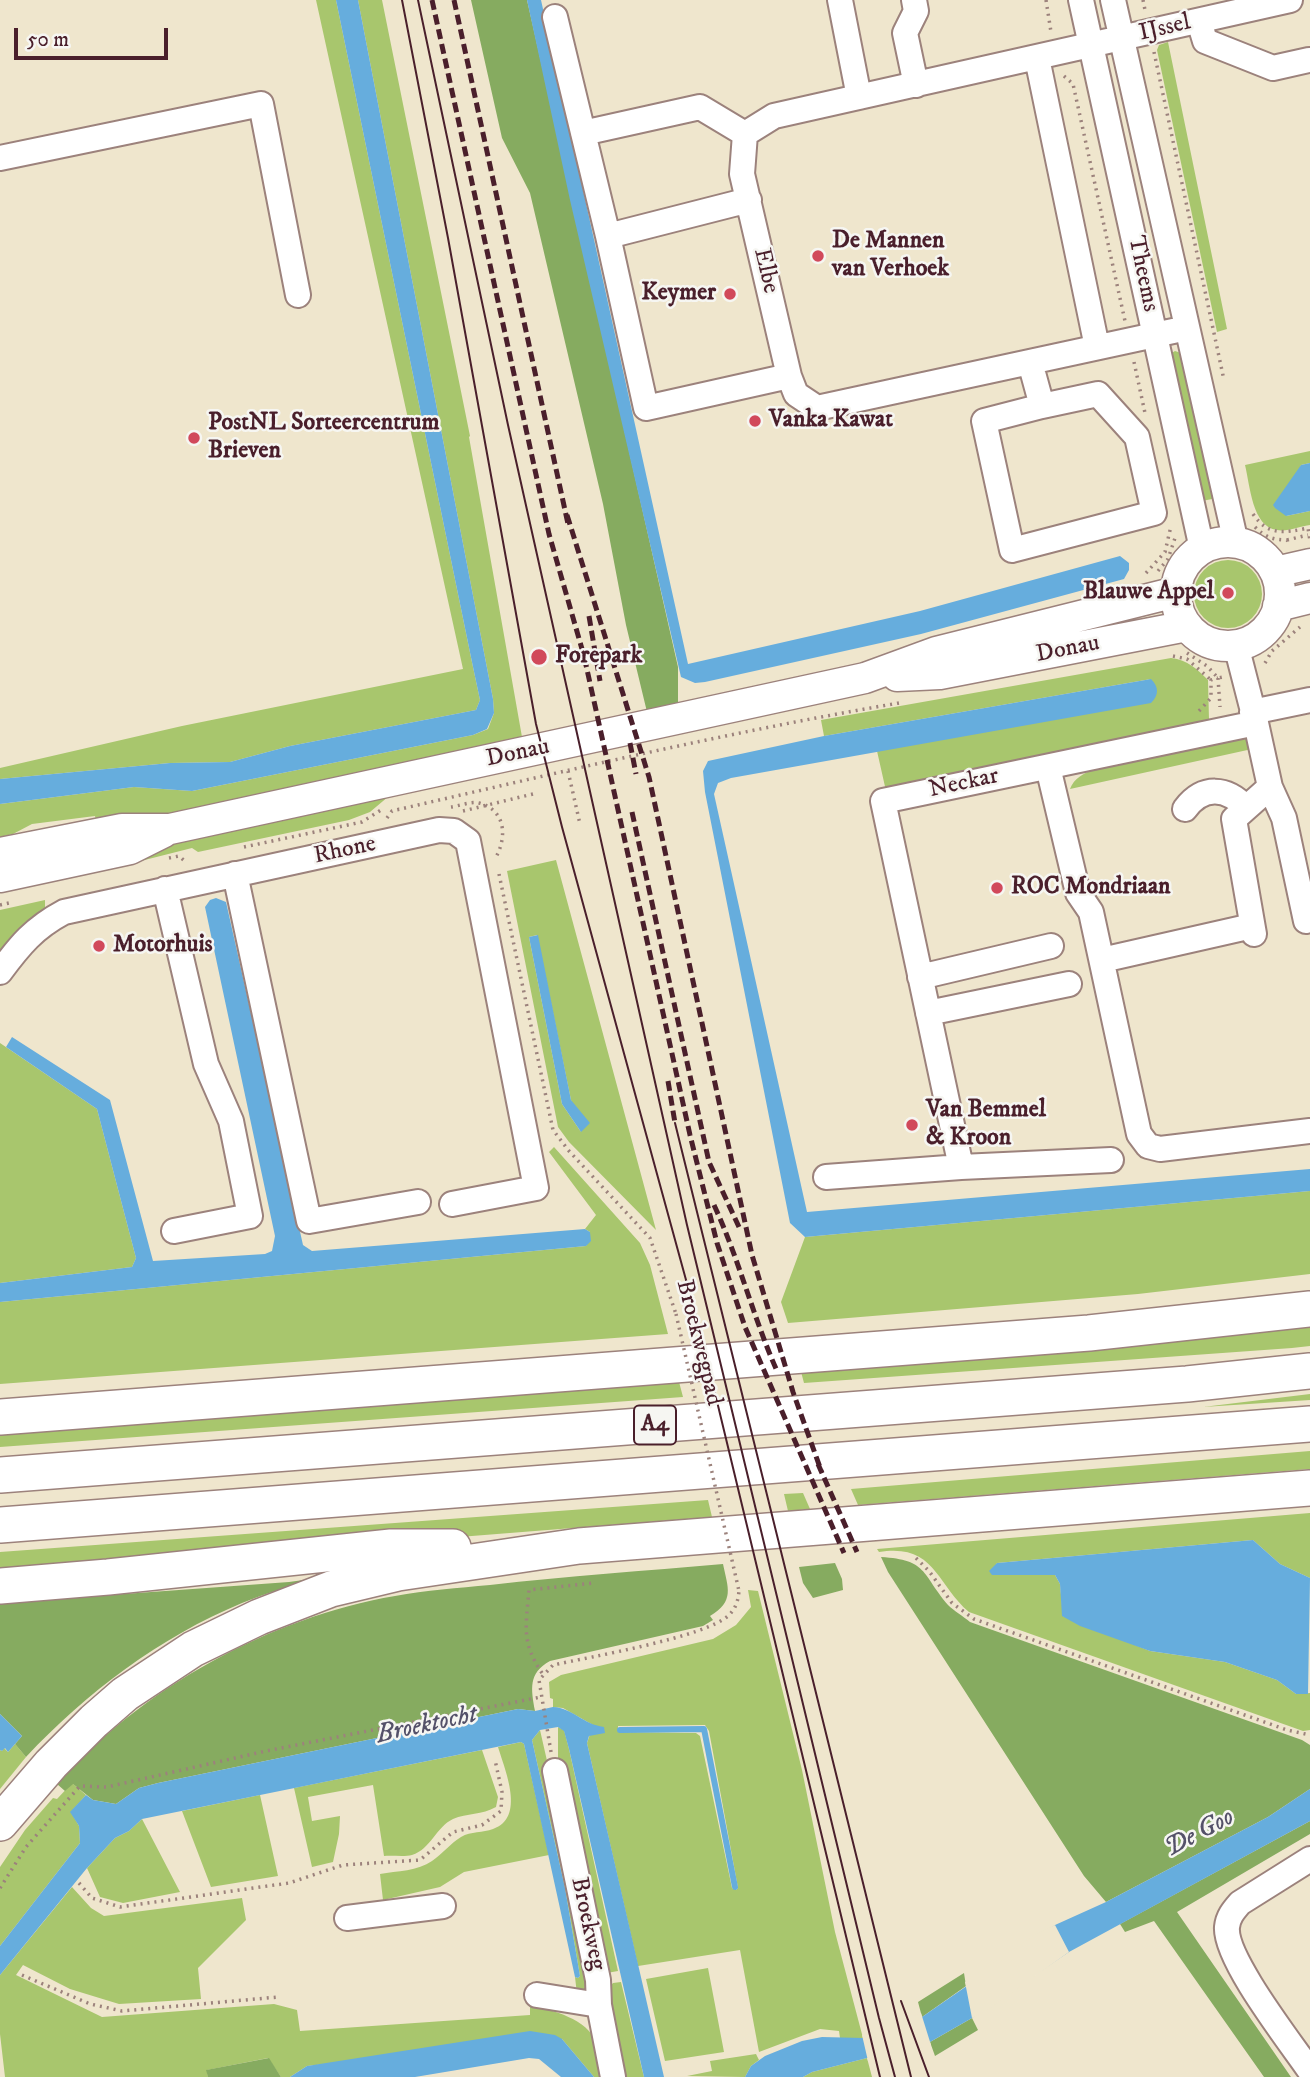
<!DOCTYPE html>
<style>
body{margin:0}
#map{position:relative;width:1310px;height:2077px;overflow:hidden;background:#efe6cd;font-family:"IM FELL DW Pica",serif}
canvas{display:block}
.scale{position:absolute;left:14px;top:28px;width:154px;height:32px;box-sizing:border-box;border:4px solid #4a1f2b;border-top:0;padding-left:9px;font-size:21px;line-height:24px;white-space:nowrap;color:#4a1f2b;-webkit-text-stroke:5px #f6f6f2;paint-order:stroke}
</style>
<div id="map">
<canvas width="1310" height="2077"></canvas>
<div class="scale">50 m</div>
</div>
<script>
const ctx = document.querySelector('canvas').getContext('2d');
ctx.lineJoin = 'round';
function fill(path, color) {
  ctx.fillStyle = color;
  ctx.fill(path, 'evenodd');
}
function strokePath(path, color, width, dash) {
  ctx.strokeStyle = color;
  ctx.lineWidth = width;
  ctx.lineCap = dash ? 'butt' : 'round';
  ctx.setLineDash(dash || []);
  ctx.stroke(path);
}
function label(font, color, halo, rows, align = 'center') {
  ctx.font = font + ' "IM FELL DW Pica",serif';
  ctx.lineWidth = 5;
  ctx.setLineDash([]);
  ctx.textBaseline = 'middle';
  ctx.strokeStyle = halo;
  ctx.fillStyle = color;
  for (const [text, x, y, turn = 0] of rows) {
    ctx.save();
    ctx.translate(x, y);
    ctx.rotate((+turn || 0) * Math.PI / 180);
    ctx.textAlign = isNaN(turn) ? turn : align;
    if (halo) ctx.strokeText(text, 0, 0);
    ctx.fillText(text, 0, 0);
    ctx.restore();
  }
}
fill(new Path2D(`
 M 316,0 L 336,0 L 473,667 L 480,700 L 476,710 L 290,746 L 230,762 L 170,763 L 0,779 L 0,768 L 182,726 L 463,669 Z
 M 358,0 L 382,0 L 470,436 L 469,437 L 522,737 L 161,816 L 96,820 L 95,816 L 32,824 L 13,834 L 0,837 L 0,804 L 134,787 L 192,791 L 473,735 L 488,729 L 494,713 L 493,699 Z
 M 1168,42 L 1227,329 L 1217,332 L 1157,50 L 1159,45 Z
 M 1175,351 L 1181,353 L 1217,498 L 1197,502 L 1170,354 Z
 M 1310,451 L 1310,463 L 1301,465 L 1286,516 L 1310,511 L 1310,525 C 1301,526 1287,532 1277,530 C 1252,527 1250,485 1245,465 Z
 M1194 594a34 34 0 1 1 68 0a34 34 0 1 1-68 0Z
 M 1171,658 C 1188,660 1197,669 1208,680 L 1209,720 L 886,791 L 877,751 L 949,738 L 1151,679 L 824,736 L 821,720 Z
 M 1237,737 L 1247,740 L 1252,749 L 1070,789 C 1074,778 1084,773 1095,769 Z
 M 389,796 L 370,812 L 349,820 L 198,852 L 192,848 L 121,866 L 177,842 Z
 M 556,860 L 656,1230 L 569,1142 L 558,1127 L 507,871 ZM 537,935 L 571,1100 L 581,1132 L 562,1104 L 529,937 Z
 M 45,900 L 45,909 L 16,933 L 0,953 L 0,910 Z
 M 0,1043 L 97,1109 L 136,1258 L 132,1267 L 0,1283 Z
 M 554,1147 L 640,1243 L 650,1265 L 668,1334 L 0,1384 L 0,1302 L 586,1246 L 590,1232 L 585,1229 L 596,1215 L 549,1152 Z
 M 1310,1191 L 1310,1274 L 1138,1294 L 788,1323 L 781,1302 L 805,1237 Z
 M 1310,1320 L 1310,1346 L 1292,1348 L 804,1383 L 800,1368 Z
 M 678,1378 L 683,1397 L 0,1447 L 0,1429 Z
 M 1310,1394 L 1310,1400 L 1203,1407 Z
 M 1310,1451 L 1310,1469 L 858,1505 L 851,1489 Z
 M 803,1493 L 810,1509 L 788,1511 L 784,1494 Z
 M 708,1500 L 712,1517 L 219,1556 L 0,1570 L 0,1552 Z
 M 1310,1513 L 1310,1578 L 1280,1564 L 1253,1540 L 997,1563 L 992,1575 L 1055,1575 L 1060,1584 L 1063,1616 L 1150,1651 L 1225,1662 L 1277,1680 L 1296,1694 L 1310,1693 L 1310,1730 L 1303,1731 L 969,1612 C 936,1584 935,1543 879,1552 L 877,1549 Z
 M 748,1590 L 758,1591 L 802,1770 L 835,1932 L 863,2038 L 840,2038 L 839,2031 L 820,2029 L 759,2052 L 740,1950 L 638,1966 L 587,1743 L 593,1725 L 563,1708 L 553,1707 L 553,1699 L 550,1698 L 549,1682 L 561,1675 L 713,1639 L 736,1625 L 751,1607 ZM 705,1725 L 709,1731 L 738,1888 L 736,1890 L 732,1888 L 700,1736 L 696,1733 L 618,1732 L 618,1726 Z
 M 558,1727 L 564,1730 L 569,1749 L 618,1971 L 601,1974 L 558,1763 Z
 M 540,1730 L 578,1897 L 587,1990 L 577,1994 L 575,1977 L 578,1978 L 580,1976 L 565,1888 L 532,1740 Z
 M 521,1742 L 524,1744 L 549,1855 L 464,1872 L 440,1887 L 383,1900 L 380,1874 C 397,1871 418,1871 432,1861 C 442,1854 451,1843 461,1837 C 471,1831 483,1833 493,1829 C 526,1818 505,1770 498,1747 Z
 M 15,1744 L 26,1757 L 0,1789 L 0,1750 L 2,1751 L 4,1748 L 8,1752 Z
 M 482,1750 L 498,1797 L 496,1807 C 482,1815 467,1813 453,1819 C 436,1827 431,1849 412,1855 C 404,1857 392,1855 384,1856 L 373,1785 L 308,1797 L 312,1821 L 340,1816 L 339,1834 L 333,1862 L 312,1867 L 294,1788 Z
 M 72,1783 L 86,1795 L 71,1812 L 79,1826 L 80,1843 L 0,1946 L 0,1867 L 25,1830 L 53,1798 L 57,1799 Z
 M 260,1795 L 278,1876 L 211,1887 L 182,1811 Z
 M 142,1819 L 180,1892 L 123,1903 L 100,1897 L 87,1868 L 115,1838 L 129,1831 Z
 M 72,1887 L 91,1908 L 104,1916 L 242,1898 L 246,1920 L 198,1968 L 201,1999 L 119,2004 L 70,1989 L 23,1965 L 16,1975 L 102,2017 L 274,2004 L 297,2010 L 300,2031 L 530,2015 L 530,2005 C 554,2011 586,2018 597,2043 C 601,2054 602,2066 605,2077 L 594,2077 L 562,2039 L 307,2066 L 290,2077 L 281,2077 L 268,2058 L 207,2070 L 208,2077 L 5,2077 L 0,2034 L 0,1975 Z
 M 708,1968 L 724,2052 L 665,2061 L 646,1979 Z
 M 621,1982 L 644,2077 L 627,2077 L 617,2069 L 605,1992 L 613,1983 Z
 M 756,2054 L 759,2060 L 751,2066 L 745,2077 L 687,2076 L 712,2071 L 710,2061 Z
 M 867,2058 L 872,2077 L 803,2077 L 812,2072 Z`), '#a8c66d');
fill(new Path2D(`
 M 471,0 L 527,0 L 678,667 L 678,705 L 647,712 L 626,625 L 603,504 L 530,193 L 502,138 Z
 M 881,1557 C 928,1560 921,1573 948,1605 C 954,1611 963,1616 970,1622 L 1302,1740 L 1310,1745 L 1310,1789 L 1268,1817 L 1106,1902 L 1084,1876 L 888,1572 Z
 M 835,1563 L 842,1579 L 843,1590 L 813,1598 L 803,1583 L 799,1567 Z
 M 723,1564 C 728,1588 735,1601 710,1616 L 713,1620 L 703,1626 L 550,1661 C 528,1673 531,1689 535,1711 L 518,1709 L 158,1783 L 139,1788 L 116,1804 L 93,1800 L 73,1784 L 65,1791 L 57,1784 C 140,1689 271,1617 395,1596 C 426,1590 458,1588 490,1585 C 567,1576 645,1571 723,1564 Z
 M 318,1578 C 292,1586 266,1593 242,1603 C 160,1637 86,1693 26,1757 L 15,1744 L 22,1736 L 0,1714 L 0,1603 L 289,1582 Z
 M 1310,1821 L 1310,1834 L 1177,1912 L 1291,2077 L 1264,2077 L 1154,1921 L 1125,1932 L 1120,1924 Z
 M 964,1973 L 966,1986 L 922,2017 L 918,2002 Z
 M 972,2018 L 978,2030 L 935,2056 L 930,2042 Z
 M 269,2058 L 281,2077 L 208,2077 L 206,2070 Z`), '#86ab60');
fill(new Path2D(`
 M 336,0 L 358,0 L 493,699 L 494,713 L 487,729 L 473,735 L 192,791 L 134,787 L 0,804 L 0,779 L 170,763 L 230,762 L 290,746 L 476,710 L 480,700 L 473,667 Z
 M 527,0 L 541,0 L 688,664 L 920,611 L 1120,556 L 1129,563 L 1129,570 L 1124,579 L 921,634 L 705,682 L 695,683 L 681,677 L 570,200 Z
 M 1310,463 L 1310,511 L 1286,516 L 1275,508 L 1273,505 L 1301,465 Z
 M 1151,679 C 1159,687 1159,695 1151,703 L 731,778 L 718,783 L 714,794 L 807,1212 L 1310,1169 L 1310,1191 L 805,1237 L 790,1223 L 705,792 L 703,771 L 708,761 L 824,736 Z
 M 216,898 L 226,902 L 303,1245 L 312,1251 L 585,1229 L 590,1232 L 591,1241 L 586,1246 L 0,1302 L 0,1283 L 132,1267 L 136,1258 L 97,1109 L 6,1047 L 12,1037 L 110,1100 L 153,1261 L 265,1254 L 272,1251 L 275,1236 L 205,907 L 210,900 Z
 M 538,935 L 571,1100 L 590,1123 L 581,1132 L 562,1104 L 529,937 Z
 M 1253,1540 L 1280,1564 L 1310,1578 L 1308,1694 L 1296,1694 L 1277,1680 L 1225,1662 L 1150,1651 L 1080,1626 L 1062,1616 L 1060,1584 L 1055,1575 L 992,1575 L 989,1571 L 997,1563 Z
 M 553,1707 C 573,1708 582,1724 604,1727 L 605,1733 L 589,1736 L 587,1743 L 664,2077 L 644,2077 L 569,1749 L 564,1731 L 558,1727 L 540,1730 L 532,1740 L 565,1888 L 580,1976 L 578,1978 L 575,1977 L 524,1744 L 521,1742 L 142,1819 L 129,1831 L 115,1838 L 87,1868 L 0,1975 L 0,1946 L 80,1843 L 79,1826 L 70,1812 L 86,1795 L 93,1800 L 116,1804 L 139,1788 L 158,1783 L 518,1709 L 535,1711 Z
 M 0,1714 L 22,1736 L 8,1752 L 5,1748 L 2,1751 L 0,1750 Z
 M 1310,1789 L 1310,1821 L 1069,1952 L 972,2018 L 930,2042 L 812,2072 L 803,2077 L 745,2077 L 751,2066 L 765,2056 L 802,2041 L 822,2037 L 863,2038 L 922,2017 L 1055,1925 L 1106,1902 L 1268,1817 Z
 M 530,2031 L 555,2035 L 562,2039 L 594,2077 L 561,2077 L 539,2059 L 529,2058 L 415,2077 L 290,2077 L 307,2066 Z`), '#66addd');
fill(new Path2D(`
 M 1055,1925 L 1069,1952 L 983,2013 L 972,2018 L 965,1982 L 1037,1934 Z
 M 921,2013 L 931,2045 L 868,2061 L 862,2035 Z`), '#efe6cd');
strokePath(new Path2D(`
 M 620,1730 L 704,1729 L 735,1887`), '#66addd', 6);
const minor = new Path2D(`
 M 840,0 L 859,97
 M 914,0 L 916,11 L 905,33 L 916,85
 M 1081,0 L 1202,549
 M 1113,0 L 1236,543
 M 555,17 L 608,236
 M 1199,21 L 1205,41 L 1273,68 L 1309,60
 M 1037,58 L 1097,347
 M 583,133 L 700,107 L 745,134
 M 0,158 L 261,104 L 298,295
 M 749,200 L 608,236 L 646,408 L 789,376
 M 1187,328 L 817,408 L 796,394 L 789,376 L 742,174 L 745,134 L 774,116 L 1290,0
 M 1030,362 L 1042,406 L 984,421 L 1012,550 L 1154,513 L 1137,437 L 1098,394 L 1042,406
 M 1252,712 L 1310,700
 M 1048,767 L 1078,893 L 1091,912 L 1139,1134 L 1148,1146 L 1160,1149 L 1310,1131
 M 1270,787 L 1284,818 L 1306,921 L 1310,920
 M 1185,809 C 1203,785 1227,787 1246,808
 M 235,874 L 309,1221 L 418,1202
 M 165,889 L 206,1064 L 231,1121 L 250,1216 L 174,1231
 M 1254,934 L 1234,819 L 1270,787 L 1256,723
 M 1102,960 L 1252,926
 M 0,972 C 20,945 34,928 64,912 L 439,830 L 454,831 L 468,841 L 536,1188 L 452,1204
 M 920,977 L 1051,946
 M 928,1013 L 1069,984
 M 961,1167 L 883,801 L 1256,723 L 1236,645
 M 826,1177 L 961,1167 L 1111,1160
 M 555,1771 L 598,1980 L 599,2005 L 613,2077
 M 1310,1859 L 1240,1903 C 1233,1911 1228,1917 1227,1927 C 1224,1958 1291,2043 1310,2071
 M 347,1918 L 443,1906
 M 537,1995 L 599,2005`);
const major = new Path2D(`
 M1176 594a52 52 0 1 1 104 0a52 52 0 1 1-104 0Z
 M 1275,572 L 1310,564
 M 1278,606 L 1310,598
 M 897,676 L 940,674 L 1187,626
 M 0,853 L 122,829 L 170,829 L 865,678 L 936,652 L 1176,592
 M 0,877 L 130,849 L 164,832`);
const highway = new Path2D(`
 M 0,1417 L 1089,1333 L 1310,1309
 M 0,1475 L 1187,1384 L 1310,1371
 M 0,1525 L 1310,1424
 M 0,1586 L 108,1577 L 391,1547 L 453,1547
 M 0,1823 L 51,1764 L 94,1721 L 125,1694 L 193,1649 L 259,1617 L 331,1589 L 398,1573 L 579,1546 L 1310,1488`);
strokePath(minor, '#9c827c', 28);
strokePath(major, '#9c827c', 33);
strokePath(highway, '#9c827c', 38);
strokePath(new Path2D(`
 M 1046,0 L 1051,32
 M 1143,0 L 1145,10
 M 1154,52 L 1224,380
 M 1064,76 L 1073,84 L 1125,321
 M 1134,362 L 1145,413
 M 1253,514 C 1268,536 1284,533 1308,528 L 1310,541
 M 1255,527 C 1265,537 1273,540 1287,540 L 1290,544
 M 1287,540 L 1308,535
 M 1158,571 L 1168,559 L 1175,538
 M 1146,573 L 1165,552 L 1171,526
 M 1187,653 L 1207,666 L 1218,678 L 1223,677
 M 1173,656 L 1187,659 L 1211,680
 M 1265,663 L 1272,651 L 1300,627
 M 1218,678 L 1220,707
 M 1199,711 L 1211,698 L 1211,680 L 1218,678
 M 568,771 L 580,824
 M 451,807 C 459,806 471,801 479,803 C 506,810 507,837 496,857
 M 463,811 L 537,793
 M 387,818 L 392,811 C 560,772 729,732 899,703
 M 244,847 L 362,822 L 381,810
 M 169,858 L 179,856 L 187,863
 M 499,874 L 553,1130 L 569,1151 L 650,1238 L 676,1314
 M 0,905 L 9,903
 M 916,1558 L 929,1571 L 952,1603 L 974,1619 L 1287,1730 L 1310,1735
 M 542,1673 C 521,1642 526,1626 529,1590 L 594,1583
 M 551,1752 L 539,1680 L 553,1665 C 589,1657 707,1637 729,1615 C 736,1608 738,1601 739,1591
 M 79,1883 L 92,1898 L 120,1907 L 289,1883 L 343,1865 L 420,1860 L 453,1832 L 482,1825 L 501,1811 L 502,1792 L 495,1760
 M 0,1888 L 26,1847 L 80,1786 L 107,1787 L 266,1751 L 541,1697
 M 22,1975 L 90,2004 L 122,2011 L 278,1997`), '#9c827c', 3.5, [2, 5]);
strokePath(minor, '#fff', 24);
strokePath(major, '#fff', 30);
strokePath(highway, '#fff', 35);
strokePath(new Path2D(`
 M 402,0 L 448,238 L 536,724 L 562,827 L 700,1331 L 880,2077
 M 418,0 L 508,425 L 687,1225 L 879,2018 L 895,2077
 M 675,1123 L 911,2077
 M 901,2001 L 929,2077`), '#4a1f2b', 2);
strokePath(new Path2D(`
 M 432,0 L 549,534 L 584,656 L 690,1135 L 717,1243 L 745,1327 L 844,1553
 M 454,0 L 568,524
 M 567,515 L 649,777 L 752,1255 L 793,1392 L 822,1473
 M 589,616 L 600,681
 M 630,743 L 636,774
 M 632,812 L 709,1162 L 739,1227
 M 668,1081 L 675,1123
 M 714,1205 C 739,1259 753,1317 777,1371
 M 818,1464 L 857,1552`), '#4a1f2b', 5, [10, 5]);
strokePath(new Path2D(`
 M 676,1314 L 739,1591`), '#9c827c', 3.5, [2, 5]);
for (const [x, y, r, color] of [
 [818,256,7,"#d1495b"],
 [730,294,7,"#d1495b"],
 [755,421,7,"#d1495b"],
 [194,438,7,"#d1495b"],
 [1228,593,7,"#d1495b"],
 [539,657,9,"#d1495b"],
 [997,888,7,"#d1495b"],
 [99,946,7,"#d1495b"],
 [912,1125,7,"#d1495b"]
]) {
  const dot = new Path2D();
  dot.arc(x, y, r, 0, 2 * Math.PI);
  ctx.fillStyle = color;
  ctx.fill(dot);
  strokePath(dot, '#f6f6f2', 2.5);
}
for (const [x, y, w] of [
 [655,1425,42]
]) {
  const box = new Path2D();
  box.roundRect(x - w / 2, y - 19.5, w, 39, 5);
  ctx.fillStyle = '#f6f6f2';
  ctx.fill(box);
  strokePath(box, '#4a1f2b', 2);
}
label('bold 23px', '#4a1f2b', null, [
 ["A4",655,1425]
]);
label('24px', '#4a1f2b', '#f6f6f2', [
 ["IJssel",1165,29,-13],
 ["Elbe",765,271,77],
 ["Theems",1142,274,78],
 ["Donau",1068,650,-11],
 ["Donau",518,754,-12],
 ["Neckar",964,784,-12],
 ["Rhone",345,851,-12],
 ["Broekwegpad",698,1343,76],
 ["Broekweg",587,1924,78]
]);
label('bold 24px', '#4a1f2b', '#f6f6f2', [
 ["De Mannen",832,242],
 ["van Verhoek",832,270],
 ["Keymer",716,294,"right"],
 ["Vanka Kawat",769,421],
 ["PostNL Sorteercentrum",208,424],
 ["Brieven",208,452],
 ["Blauwe Appel",1214,593,"right"],
 ["Forepark",555,657],
 ["ROC Mondriaan",1011,888],
 ["Motorhuis",113,946],
 ["Van Bemmel",926,1111],
 ["& Kroon",926,1139]
], 'left');
label('italic 26px', '#545169', '#f6f6f2', [
 ["Broektocht",427,1726,-12],
 ["De Goo",1200,1834,-28]
]);
</script>
